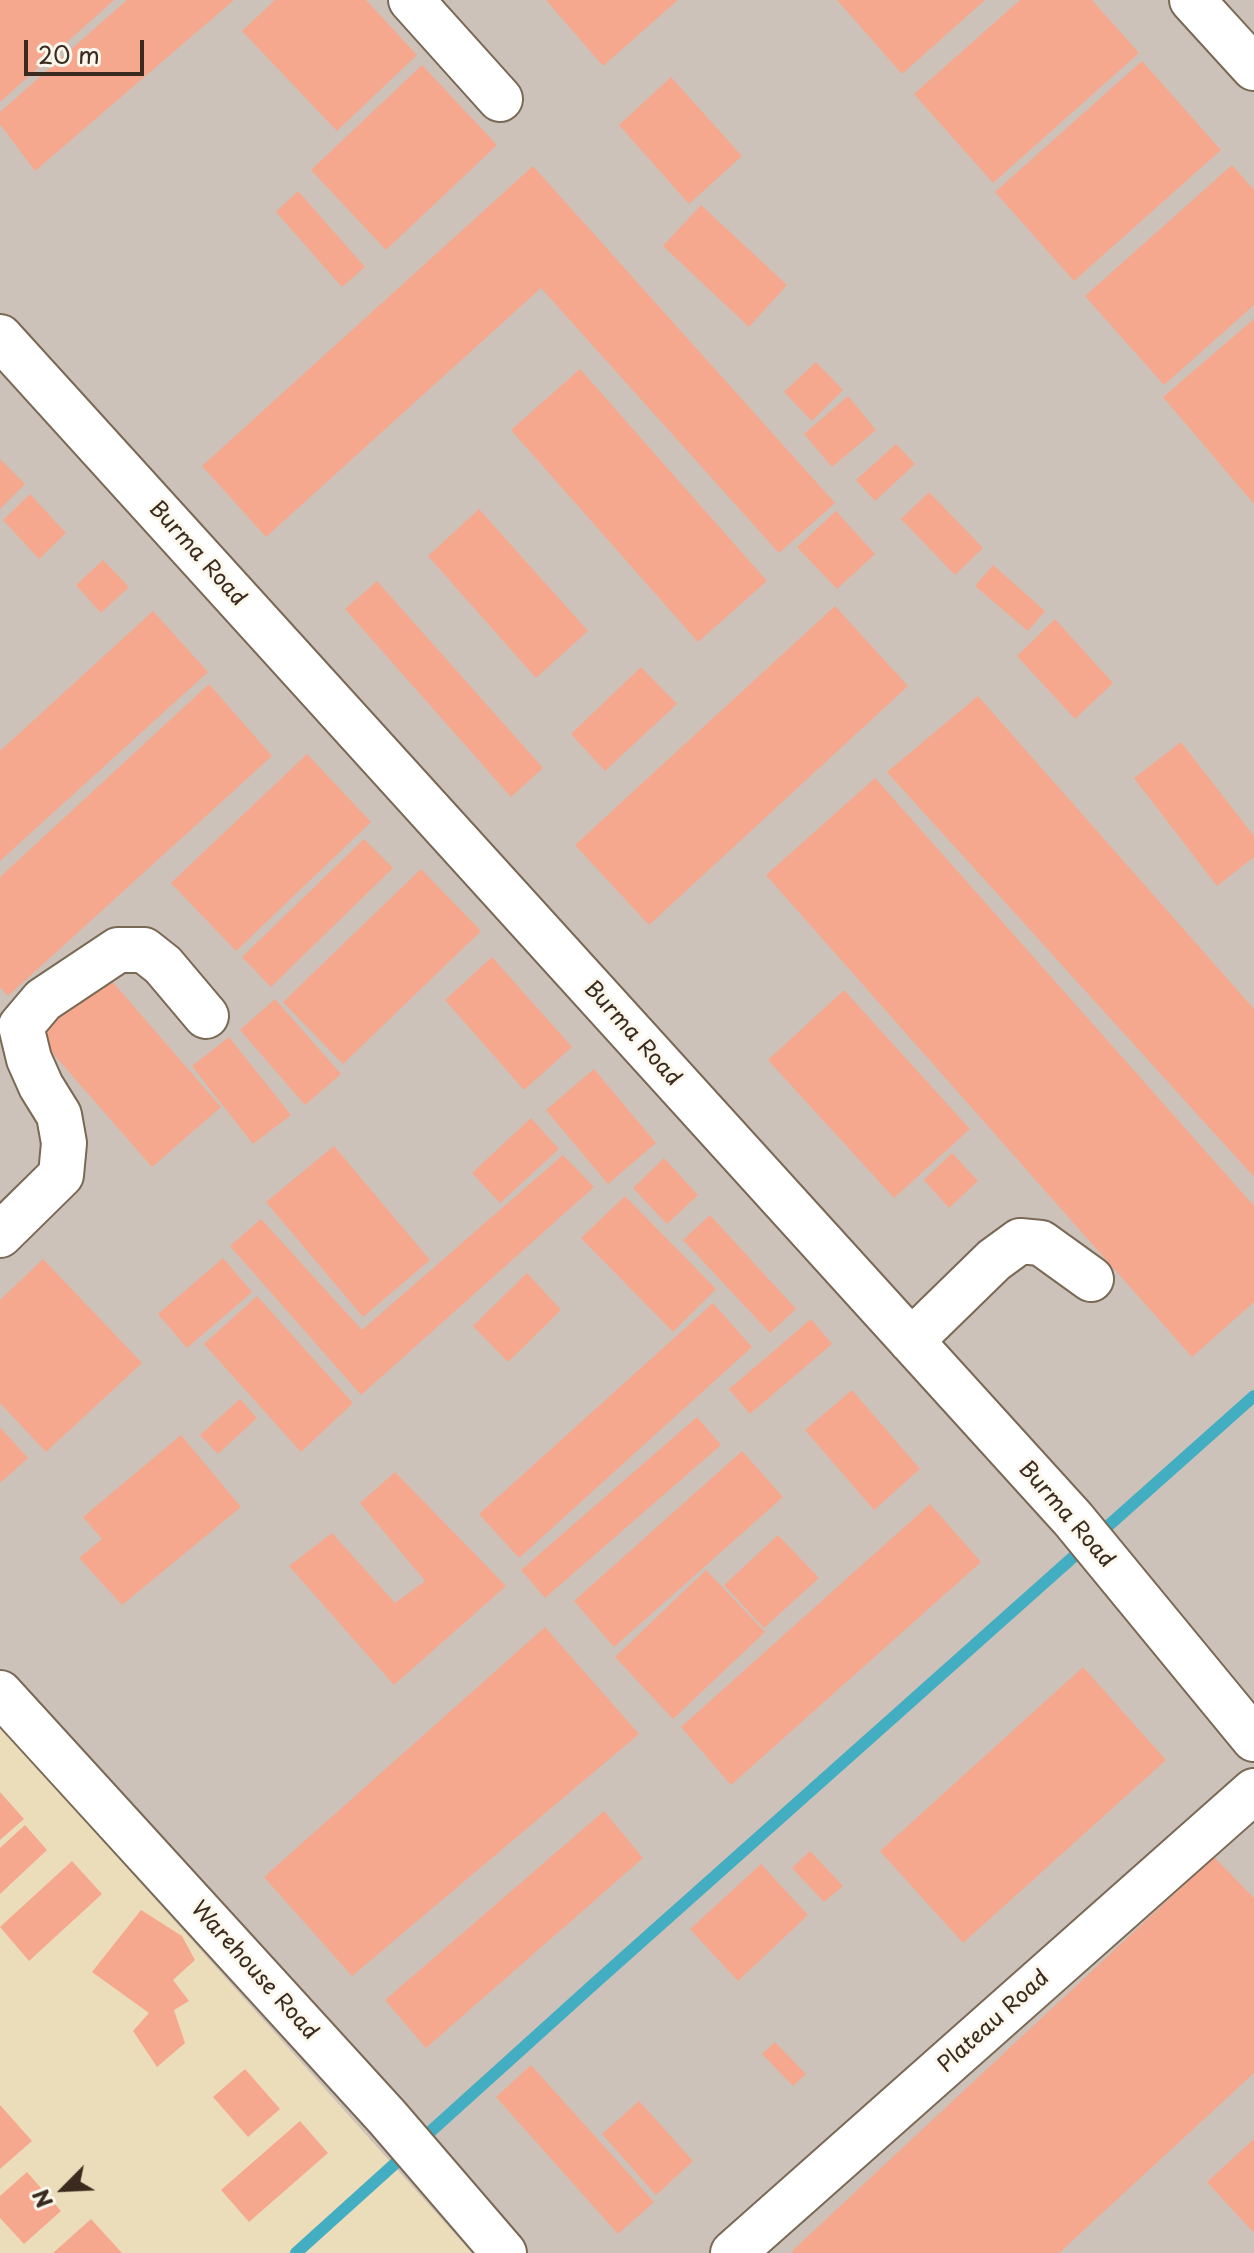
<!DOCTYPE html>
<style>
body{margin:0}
#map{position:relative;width:1254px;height:2253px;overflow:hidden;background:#ebddba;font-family:"Playpen Sans",sans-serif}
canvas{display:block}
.north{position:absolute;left:24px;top:2149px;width:80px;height:80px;-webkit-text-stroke:6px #fbf7ec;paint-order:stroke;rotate:246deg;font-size:22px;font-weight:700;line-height:32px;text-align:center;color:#3b2a1e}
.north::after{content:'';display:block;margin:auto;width:28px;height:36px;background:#3b2a1e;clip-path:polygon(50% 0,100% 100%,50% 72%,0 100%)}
.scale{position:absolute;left:24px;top:40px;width:120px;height:36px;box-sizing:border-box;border:4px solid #3b2a1e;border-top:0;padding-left:10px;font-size:24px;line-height:28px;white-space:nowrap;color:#3b2a1e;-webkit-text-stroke:6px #fbf7ec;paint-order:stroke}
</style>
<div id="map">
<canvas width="1254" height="2253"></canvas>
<div class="north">N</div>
<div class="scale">20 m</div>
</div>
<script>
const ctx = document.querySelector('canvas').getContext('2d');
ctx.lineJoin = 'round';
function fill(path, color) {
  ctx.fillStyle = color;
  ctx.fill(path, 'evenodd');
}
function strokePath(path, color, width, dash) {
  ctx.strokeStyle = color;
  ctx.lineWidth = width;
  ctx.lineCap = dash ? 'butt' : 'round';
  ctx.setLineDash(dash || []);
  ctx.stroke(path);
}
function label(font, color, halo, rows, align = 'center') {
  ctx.font = font + ' "Playpen Sans",sans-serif';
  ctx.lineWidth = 6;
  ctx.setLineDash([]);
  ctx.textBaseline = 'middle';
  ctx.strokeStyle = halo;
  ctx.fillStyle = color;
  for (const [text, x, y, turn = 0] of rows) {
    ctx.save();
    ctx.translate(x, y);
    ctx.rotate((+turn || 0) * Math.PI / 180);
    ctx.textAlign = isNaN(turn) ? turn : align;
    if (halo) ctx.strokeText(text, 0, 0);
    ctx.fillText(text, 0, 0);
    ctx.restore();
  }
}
fill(new Path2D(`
 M 0,0 L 1254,0 L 1254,2253 L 472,2253 L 0,1726 Z`), '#cdc2b9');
strokePath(new Path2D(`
 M 296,2253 L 595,1983 L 1254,1396`), '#43adc2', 12);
fill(new Path2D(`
 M 0,0 L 114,0 L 0,102 Z
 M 127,0 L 234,0 L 35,171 L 0,124 L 0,112 Z
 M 275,0 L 366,0 L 417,55 L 337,131 L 242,31 Z
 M 546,0 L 678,0 L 603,66 Z
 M 837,0 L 985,0 L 902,74 Z
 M 1020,0 L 1092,0 L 1139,53 L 993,183 L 914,94 Z
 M 1142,61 L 1221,150 L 1074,281 L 995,192 Z
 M 422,65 L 497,145 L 386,250 L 311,170 Z
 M 671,77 L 742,156 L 689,204 L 619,125 Z
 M 1232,165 L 1254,190 L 1254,305 L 1164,385 L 1085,296 Z
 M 533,166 L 835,503 L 779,553 L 541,288 L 266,537 L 202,466 Z
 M 298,191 L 365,267 L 342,287 L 276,212 Z
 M 701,205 L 787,285 L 749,327 L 663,246 Z
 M 1254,319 L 1254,504 L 1163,397 Z
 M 816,362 L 843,390 L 812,421 L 784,392 Z
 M 580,369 L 767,581 L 698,642 L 511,430 Z
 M 848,396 L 876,430 L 832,467 L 804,434 Z
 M 896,444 L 915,464 L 875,501 L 856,480 Z
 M 0,459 L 25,484 L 0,509 Z
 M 929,492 L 983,548 L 955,575 L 901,519 Z
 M 30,494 L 66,533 L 39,559 L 3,520 Z
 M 479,509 L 588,631 L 536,678 L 428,556 Z
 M 836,511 L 875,554 L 837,589 L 797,547 Z
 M 103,560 L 129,587 L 101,613 L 76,585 Z
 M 993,565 L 1045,611 L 1028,631 L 975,586 Z
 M 377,581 L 543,768 L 511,797 L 345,609 Z
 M 835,606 L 908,686 L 649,925 L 575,845 Z
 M 153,611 L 208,672 L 0,861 L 0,751 Z
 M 1055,619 L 1113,683 L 1075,719 L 1017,656 Z
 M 641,667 L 677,704 L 605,771 L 571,734 Z
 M 209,684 L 272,756 L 8,996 L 0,987 L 0,877 Z
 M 978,696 L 1254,1009 L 1254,1177 L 887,772 Z
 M 1181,742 L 1254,836 L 1254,857 L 1217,886 L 1134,778 Z
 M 307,754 L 371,822 L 236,951 L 171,883 Z
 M 875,778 L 1254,1206 L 1254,1302 L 1192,1357 L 766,875 Z
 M 364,839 L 393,868 L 271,987 L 242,957 Z
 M 421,869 L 481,931 L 343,1064 L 283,1002 Z
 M 492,957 L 572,1047 L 524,1090 L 445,1000 Z
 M 104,972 L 221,1107 L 152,1167 L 35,1033 Z
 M 844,990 L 970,1129 L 894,1198 L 768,1060 Z
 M 275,999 L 341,1074 L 305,1105 L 240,1030 Z
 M 229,1037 L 291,1115 L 253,1144 L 192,1066 Z
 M 594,1069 L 656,1143 L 608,1184 L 546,1110 Z
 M 531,1118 L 559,1149 L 500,1203 L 472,1173 Z
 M 334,1146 L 430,1260 L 363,1317 L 266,1202 Z
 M 952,1153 L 978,1181 L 949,1208 L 924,1180 Z
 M 563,1155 L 594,1187 L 361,1395 L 230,1246 L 261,1219 L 362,1330 Z
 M 664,1158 L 698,1195 L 667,1224 L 633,1188 Z
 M 625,1196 L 716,1289 L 673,1332 L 581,1238 Z
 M 710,1215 L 796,1309 L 770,1333 L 683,1240 Z
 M 223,1258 L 252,1292 L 187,1348 L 158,1314 Z
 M 43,1259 L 142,1363 L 46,1452 L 0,1403 L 0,1300 Z
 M 527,1273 L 561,1310 L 508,1362 L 473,1326 Z
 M 257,1296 L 353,1403 L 301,1452 L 204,1344 Z
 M 713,1303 L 752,1347 L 519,1558 L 479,1514 Z
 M 811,1319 L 832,1344 L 750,1414 L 729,1389 Z
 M 852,1390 L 920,1469 L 874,1510 L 805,1430 Z
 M 240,1399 L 257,1418 L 218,1454 L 200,1435 Z
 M 697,1417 L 721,1445 L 545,1598 L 521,1570 Z
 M 0,1427 L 28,1458 L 0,1483 Z
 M 181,1435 L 241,1507 L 122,1605 L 79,1558 L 102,1539 L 83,1517 Z
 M 742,1451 L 783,1497 L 614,1647 L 574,1601 Z
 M 395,1472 L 506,1586 L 394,1685 L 289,1566 L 332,1533 L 395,1603 L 425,1581 L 360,1503 Z
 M 930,1504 L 981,1562 L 731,1785 L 681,1727 Z
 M 778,1535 L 819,1578 L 764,1628 L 724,1585 Z
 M 706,1570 L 765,1632 L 673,1719 L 615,1657 Z
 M 545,1627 L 639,1734 L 352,1976 L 264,1877 Z
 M 1083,1667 L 1166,1760 L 963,1943 L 880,1851 Z
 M 0,1792 L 24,1819 L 0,1840 Z
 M 604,1811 L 643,1858 L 426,2048 L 385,2000 Z
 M 25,1825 L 47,1850 L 0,1894 L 0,1848 Z
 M 810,1851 L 843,1886 L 824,1902 L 792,1868 Z
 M 1214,1857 L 1254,1898 L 1254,2073 L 1059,2253 L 793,2253 L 792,2251 Z
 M 72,1861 L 102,1894 L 29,1961 L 0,1927 Z
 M 761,1864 L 808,1915 L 738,1981 L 690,1929 Z
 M 141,1910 L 182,1936 L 195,1960 L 173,1980 L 189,2001 L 174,2010 L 185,2043 L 157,2067 L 133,2031 L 149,2013 L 92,1972 Z
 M 775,2042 L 806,2074 L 793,2086 L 762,2054 Z
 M 531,2065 L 654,2202 L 618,2234 L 496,2097 Z
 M 245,2069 L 280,2109 L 248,2137 L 213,2097 Z
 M 639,2101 L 693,2161 L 656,2195 L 602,2134 Z
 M 0,2105 L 32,2141 L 0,2169 Z
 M 300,2121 L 328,2153 L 249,2222 L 221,2190 Z
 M 1254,2139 L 1254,2233 L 1207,2182 Z
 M 27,2172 L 61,2211 L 24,2244 L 0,2218 L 0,2196 Z
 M 91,2219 L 122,2253 L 53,2253 Z`), '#f6a88e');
const minor = new Path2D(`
 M 411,0 L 500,99
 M 0,337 L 1073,1519 L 1254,1739
 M 0,1235 L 61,1175 L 64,1143 L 59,1115 L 41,1086 L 29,1059 L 21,1026 L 43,1000 L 118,950 L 144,950 L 163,965 L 206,1016
 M 911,1341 L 994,1260 L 1020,1241 L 1041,1243 L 1091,1279
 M 733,2253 L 1254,1791`);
const major = new Path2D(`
 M 1192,0 L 1254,68
 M 0,1693 L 387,2117 L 504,2253`);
strokePath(minor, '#796955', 48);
strokePath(major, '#796955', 48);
strokePath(minor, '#fff', 44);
strokePath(major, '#fff', 44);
label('22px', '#3b2a1e', '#fbf7ec', [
 ["Burma Road",197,554,48],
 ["Burma Road",632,1034,48],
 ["Burma Road",1066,1515,49],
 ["Warehouse Road",254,1971,48],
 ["Plateau Road",994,2022,-42]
]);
</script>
